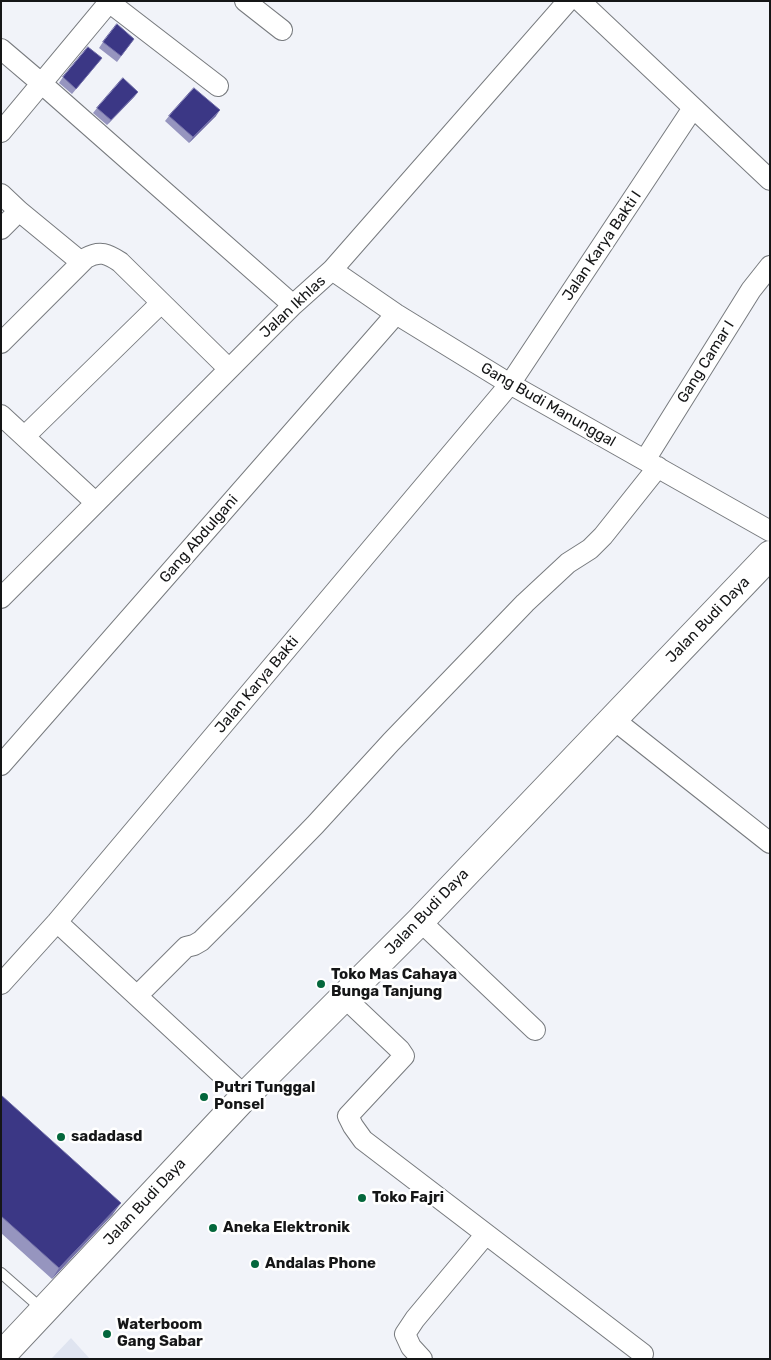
<!DOCTYPE html>
<style>
body{margin:0}
#map{position:relative;width:771px;height:1360px;overflow:hidden;background:#f1f3f9;font-family:Rubik,sans-serif}
canvas{display:block}
.frame{position:absolute;inset:0;border:2px solid #151617;pointer-events:none}
</style>
<div id="map">
<canvas width="771" height="1360"></canvas>
<div class="frame"></div>
</div>
<script>
const ctx = document.querySelector('canvas').getContext('2d');
ctx.lineJoin = 'round';
function fill(path, color) {
  ctx.fillStyle = color;
  ctx.fill(path, 'evenodd');
}
function strokePath(path, color, width, dash) {
  ctx.strokeStyle = color;
  ctx.lineWidth = width;
  ctx.lineCap = dash ? 'butt' : 'round';
  ctx.setLineDash(dash || []);
  ctx.stroke(path);
}
function label(font, color, halo, rows, align = 'center') {
  ctx.font = font + ' Rubik,sans-serif';
  ctx.lineWidth = 5;
  ctx.setLineDash([]);
  ctx.textBaseline = 'middle';
  ctx.strokeStyle = halo;
  ctx.fillStyle = color;
  for (const [text, x, y, turn = 0] of rows) {
    ctx.save();
    ctx.translate(x, y);
    ctx.rotate((+turn || 0) * Math.PI / 180);
    ctx.textAlign = isNaN(turn) ? turn : align;
    if (halo) ctx.strokeText(text, 0, 0);
    ctx.fillText(text, 0, 0);
    ctx.restore();
  }
}
fill(new Path2D(`
 M 71,1338 L 90,1359 L 51,1359 Z`), '#dfe4f0');
const lane = new Path2D(`
 M 1,1273 L 42,1309`);
const street = new Path2D(`
 M 245,1 L 282,30
 M 580,1 L 770,180
 M 109,2 L 218,86
 M 1,49 L 41,83 L 293,305
 M 1,132 L 110,1
 M 1,194 L 19,211 L 81,262
 M 1,229 L 19,211
 M 332,270 L 396,314 L 510,384 L 770,531
 M 1,343 L 86,258 C 100,250 108,254 120,262 L 229,369
 M 1,415 L 95,502
 M 25,436 L 161,303
 M 645,460 L 751,290 L 770,266
 M 1,598 L 293,305 L 332,270 L 568,1
 M 613,719 L 770,843
 M 1,765 L 396,314
 M 420,921 L 535,1030
 M 57,922 L 245,1096
 M 1,984 L 57,922 L 510,384 L 693,108
 M 137,996 L 186,947 L 194,945 L 201,941 L 236,906 L 315,825 L 391,742 L 525,603 L 568,563 L 590,549 L 603,536 L 658,467
 M 344,997 L 400,1050 L 404,1056 L 348,1116 L 353,1126 L 363,1140 L 643,1354
 M 422,1359 L 411,1347 L 405,1334 L 415,1319 L 486,1234`);
const secondary = new Path2D(`
 M 1,1356 L 245,1096 L 420,921 L 770,555`);
strokePath(lane, '#777a7e', 12);
strokePath(street, '#777a7e', 22);
strokePath(secondary, '#777a7e', 30);
strokePath(lane, '#fff', 10);
strokePath(street, '#fff', 20);
strokePath(secondary, '#fff', 28);
fill(new Path2D(`
 M 134,39 L 117,62 L 99,48 L 103,42 Z
 M 102,58 L 72,94 L 59,83 L 63,77 Z
 M 138,92 L 134,97 L 107,125 L 93,113 L 97,108 Z
 M 169,116 L 216,116 L 189,143 L 165,121 Z
 M 1,1095 L 113,1214 L 52,1279 L 1,1233 Z`), '#9695bf');
fill(new Path2D(`
 M 138,92 L 134,97 L 107,125 L 111,120 Z
 M 220,110 L 216,116 L 189,143 L 193,137 Z
 M 121,1203 L 113,1214 L 52,1279 L 59,1268 Z`), '#726fa8');
const building = new Path2D(`
 M 117,24 L 134,39 L 121,56 L 103,42 Z
 M 88,47 L 102,58 L 76,89 L 63,77 Z
 M 123,78 L 138,92 L 111,120 L 97,108 Z
 M 194,88 L 220,110 L 193,137 L 169,116 Z
 M 1,1095 L 121,1203 L 59,1268 L 1,1216 Z`);
fill(building, '#3b3785');
strokePath(building, '#726fa8', 1);
for (const [x, y, r, color] of [
 [321,984,5,"#04673c"],
 [204,1097,5,"#04673c"],
 [61,1137,5,"#04673c"],
 [362,1198,5,"#04673c"],
 [213,1228,5,"#04673c"],
 [255,1264,5,"#04673c"],
 [107,1334,5,"#04673c"]
]) {
  const dot = new Path2D();
  dot.arc(x, y, r, 0, 2 * Math.PI);
  ctx.fillStyle = color;
  ctx.fill(dot);
  strokePath(dot, '#fff', 2);
}
label('15px', '#151617', '#fff', [
 ["Jalan Karya Bakti I",602,246,-56],
 ["Jalan Ikhlas",293,307,-43],
 ["Gang Camar I",706,362,-58],
 ["Gang Budi Manunggal",548,405,30],
 ["Gang Abdulgani",199,539,-49],
 ["Jalan Budi Daya",708,620,-46],
 ["Jalan Karya Bakti",257,685,-50],
 ["Jalan Budi Daya",427,912,-46],
 ["Jalan Budi Daya",145,1202,-47]
]);
label('bold 15px', '#151617', '#fff', [
 ["Toko Mas Cahaya",331,975],
 ["Bunga Tanjung",331,992],
 ["Putri Tunggal",214,1088],
 ["Ponsel",214,1105],
 ["sadadasd",71,1137],
 ["Toko Fajri",372,1198],
 ["Aneka Elektronik",223,1228],
 ["Andalas Phone",265,1264],
 ["Waterboom",117,1325],
 ["Gang Sabar",117,1342]
], 'left');
</script>
